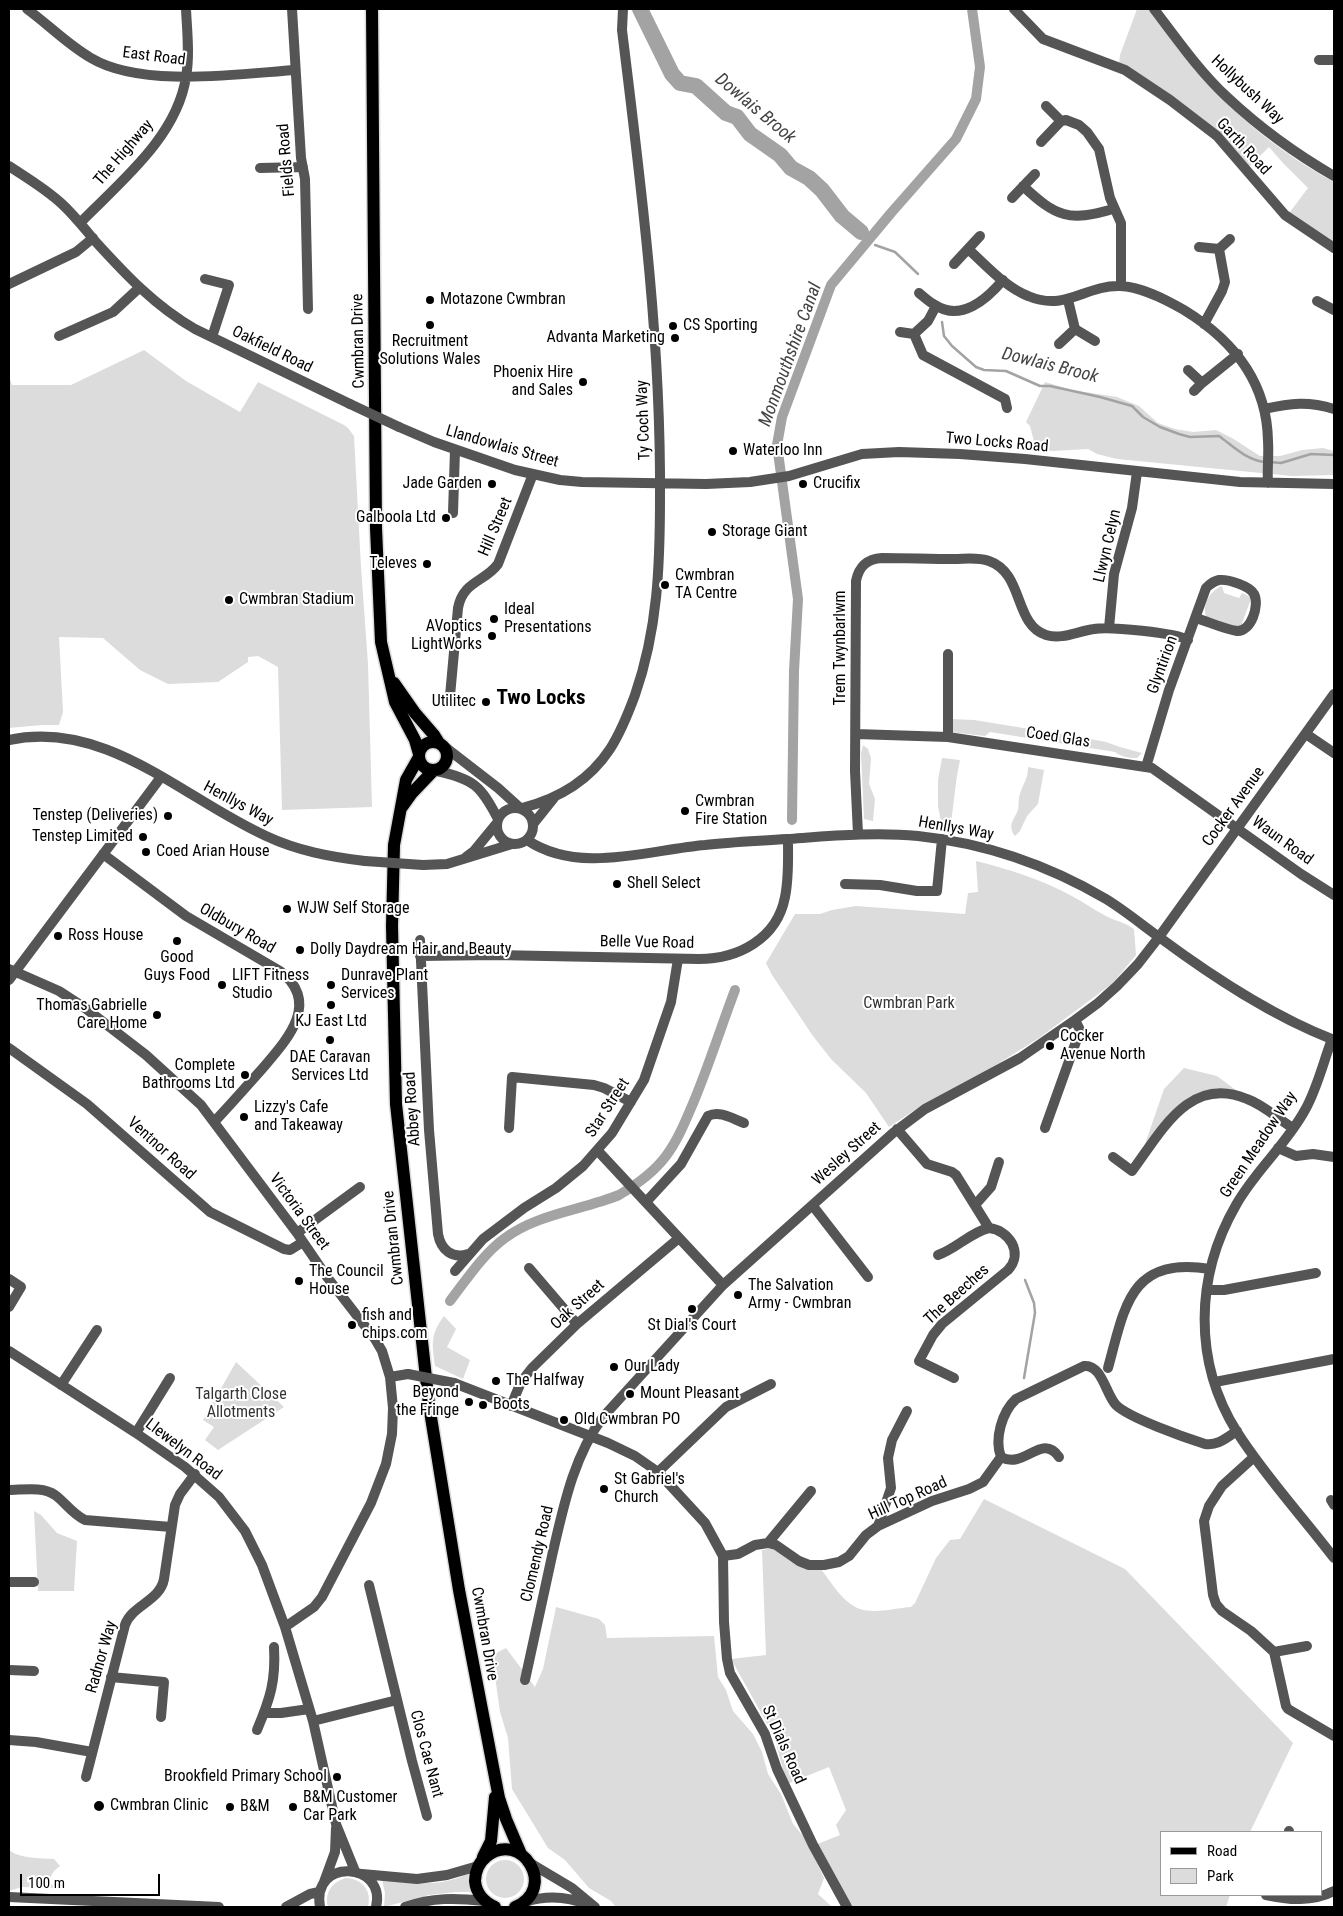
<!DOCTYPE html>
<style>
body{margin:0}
#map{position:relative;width:1343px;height:1916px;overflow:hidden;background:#fff;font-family:"Roboto Condensed",sans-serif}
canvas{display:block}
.frame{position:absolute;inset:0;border:10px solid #000;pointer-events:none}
.legend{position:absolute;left:1160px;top:1831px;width:162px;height:65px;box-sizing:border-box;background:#fff;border:1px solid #999;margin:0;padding:6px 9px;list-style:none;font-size:15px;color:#000}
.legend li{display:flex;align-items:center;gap:10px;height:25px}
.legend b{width:25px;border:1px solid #999}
.scale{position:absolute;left:20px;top:1874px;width:140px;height:22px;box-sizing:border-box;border:2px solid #000;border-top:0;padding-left:6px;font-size:15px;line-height:18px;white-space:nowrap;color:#000;-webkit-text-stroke:4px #fff;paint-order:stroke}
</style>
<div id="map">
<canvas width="1343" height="1916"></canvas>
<div class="frame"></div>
<ul class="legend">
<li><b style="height:6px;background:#000"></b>Road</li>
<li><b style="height:14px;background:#dcdcdc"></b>Park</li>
</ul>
<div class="scale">100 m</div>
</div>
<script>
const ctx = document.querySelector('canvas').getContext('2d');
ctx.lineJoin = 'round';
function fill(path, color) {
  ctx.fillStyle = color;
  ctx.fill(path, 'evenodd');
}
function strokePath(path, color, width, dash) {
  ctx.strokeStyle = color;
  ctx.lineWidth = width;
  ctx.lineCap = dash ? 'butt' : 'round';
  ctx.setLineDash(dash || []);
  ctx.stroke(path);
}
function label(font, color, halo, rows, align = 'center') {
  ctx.font = font + ' "Roboto Condensed",sans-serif';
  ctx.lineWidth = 4;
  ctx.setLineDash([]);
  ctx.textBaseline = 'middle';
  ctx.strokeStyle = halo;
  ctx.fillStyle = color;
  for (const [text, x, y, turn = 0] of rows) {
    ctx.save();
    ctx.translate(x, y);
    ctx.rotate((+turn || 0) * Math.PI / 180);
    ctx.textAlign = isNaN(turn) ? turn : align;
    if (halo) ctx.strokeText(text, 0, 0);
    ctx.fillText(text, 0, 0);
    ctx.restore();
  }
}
fill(new Path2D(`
 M 1137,9 L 1150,9 C 1195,80 1259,142 1334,182 L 1334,245 L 1287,216 L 1308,188 L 1283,163 L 1269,147 L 1248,168 L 1177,108 L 1118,71 L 1120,55 Z
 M 144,350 L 186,381 L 240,412 L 258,382 L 344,425 L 348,428 L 354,436 L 361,567 L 368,664 L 372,807 L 282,810 L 278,667 L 258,656 L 248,657 L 248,662 L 218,682 L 168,684 L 140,670 L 103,638 L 59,637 L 63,712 L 59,725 L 42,725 L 9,728 L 9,376 L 12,385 L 71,385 Z
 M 1045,382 L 1072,390 L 1117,397 L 1139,406 L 1158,423 L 1175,429 L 1193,432 L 1216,430 L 1232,438 L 1260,456 L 1280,456 L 1302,450 L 1323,448 L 1334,451 L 1334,475 L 1292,476 L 1117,459 L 1097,454 L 1088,449 L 1052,451 L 1041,449 L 1035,445 L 1030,426 L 1026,422 Z
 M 1222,586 L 1224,593 L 1239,598 L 1242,593 L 1249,596 L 1251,599 L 1241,626 L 1234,626 L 1206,616 C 1202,604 1211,590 1222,586 Z
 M 950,719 L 974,720 L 1085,738 L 1106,742 L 1120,747 L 1142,753 L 1137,758 C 1129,758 1121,757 1115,752 L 990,732 L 985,736 L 950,732 Z
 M 863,745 L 868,749 L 871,758 L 869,784 L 875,799 L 873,821 L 864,819 L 861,754 Z
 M 942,758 L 960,760 C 955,783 954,805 950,829 L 942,827 L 938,806 L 938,780 Z
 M 1028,767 L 1044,770 L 1038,804 L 1027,816 L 1020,831 L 1015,836 C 1007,825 1014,820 1018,810 C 1019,805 1018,799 1020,794 C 1023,783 1028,780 1028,767 Z
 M 976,861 C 1008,869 1040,879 1070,895 C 1082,901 1094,910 1106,916 C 1118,922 1122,921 1134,929 L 1136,955 L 1113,983 L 1039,1038 L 988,1070 L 924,1104 L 889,1127 L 866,1093 L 831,1059 L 813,1036 L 772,975 L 766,963 L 795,914 L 820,914 L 832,910 L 856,906 L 965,914 L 968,893 L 978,892 Z
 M 1184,1068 L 1217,1076 L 1237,1091 L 1236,1094 L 1191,1096 L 1167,1116 L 1144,1147 L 1164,1089 Z
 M 444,1316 L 456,1329 L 447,1347 L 470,1360 L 463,1379 L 435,1366 C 432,1344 430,1335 444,1316 Z
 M 236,1362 L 284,1407 L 218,1450 L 205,1440 L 214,1427 L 203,1420 Z
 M 984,1499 L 1125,1569 L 1293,1743 L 1250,1832 L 1162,1832 L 1162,1895 L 1230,1895 L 1226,1907 L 850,1907 L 815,1845 L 840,1835 L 836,1825 L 846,1810 L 829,1767 L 787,1784 L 774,1736 L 731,1659 L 766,1655 L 762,1550 L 773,1548 C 788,1559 802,1572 821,1569 C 831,1582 843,1603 860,1609 C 875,1614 896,1608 911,1607 L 915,1603 L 936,1558 L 950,1540 L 960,1539 Z
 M 34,1511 L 41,1515 L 57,1533 L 77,1541 L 74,1591 L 38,1591 Z
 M 556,1607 L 599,1619 L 605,1625 L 607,1638 L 714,1636 L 718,1677 L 726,1690 L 733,1711 L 753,1734 L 762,1752 L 768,1774 L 781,1794 L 793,1824 L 805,1838 L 824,1878 L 818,1894 L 832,1907 L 616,1907 L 611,1901 L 589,1888 L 565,1860 L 548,1848 L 512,1789 L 508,1738 L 500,1712 L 492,1655 L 506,1648 L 535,1687 L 543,1669 Z
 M 9,1850 C 20,1859 40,1858 54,1859 L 60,1866 L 54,1871 L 48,1881 L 56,1888 L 22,1887 L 9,1891 Z
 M486 1879a19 19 0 1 1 38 0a19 19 0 1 1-38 0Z
 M 470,1872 L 471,1892 L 456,1892 L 429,1895 L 384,1907 L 385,1893 L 382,1880 C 410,1883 445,1888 470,1872 Z
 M 346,1878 C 363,1879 372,1891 368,1907 L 328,1907 C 324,1893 332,1882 346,1878 Z`), '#dcdcdc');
strokePath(new Path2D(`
 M 875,245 L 895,252 L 918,274
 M 942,322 L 944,336 L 952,346 L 976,367 L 984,370 L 1006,371 L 1040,386 L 1050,386 L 1100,397 L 1132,406 L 1143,417 L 1160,427 L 1179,434 L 1190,437 L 1219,436 C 1234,447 1245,459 1264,462
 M 1270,462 L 1281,463 L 1311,454 L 1334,455
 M 1024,1378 L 1035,1313 L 1034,1303 L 1025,1280`), '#a3a3a3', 2.5);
strokePath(new Path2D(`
 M 792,820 L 794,671 L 798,599 L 777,445 L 782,417 L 831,285 L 891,213 L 956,139 L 976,99 L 980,67 L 972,9
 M 450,1301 C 467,1279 483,1254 505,1238 C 537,1214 582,1210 619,1195 C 636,1185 654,1172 666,1156 C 678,1140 686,1120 694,1101 C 709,1065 721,1027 735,990`), '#a3a3a3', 10);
strokePath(new Path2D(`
 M 640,9 L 672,74 L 680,83 L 696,86 L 726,113 L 737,117 L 750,134 L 780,155 L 791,168 L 809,178 L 822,190 L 842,216 L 861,232`), '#a3a3a3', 16);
const major = new Path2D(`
 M 372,9 L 376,528 L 381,642 L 395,702 L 415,740 L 419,754
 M 394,683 L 415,713 L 434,735 L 439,743
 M419 756a14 14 0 1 1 28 0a14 14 0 1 1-28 0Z
 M 419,757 L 406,780 L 394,845 L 392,926 L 396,1104 L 429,1405 L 459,1590 L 499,1798 L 506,1819 L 521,1854
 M 402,807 L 412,793 L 433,771
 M 483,1857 L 491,1841 L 495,1797
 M 495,1907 C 484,1902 476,1893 475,1881 C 475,1872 479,1862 486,1857 C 521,1828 559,1889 515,1907`);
strokePath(major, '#dbdbdb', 15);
strokePath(new Path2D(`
 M 27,9 C 49,25 68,45 91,58 C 141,88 238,74 295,70
 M 292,9 L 301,158 L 305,179 L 308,309
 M 1014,9 L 1043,39 L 1125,70 L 1170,100 L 1217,136 L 1285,215 L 1334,248
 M 1154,9 C 1177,39 1199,71 1227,97 C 1260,128 1296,154 1334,176
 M 1319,60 L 1334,60
 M 1046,106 L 1061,121
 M 1041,142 L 1061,121 L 1066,120 L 1079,125 L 1087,132 L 1099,149 L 1110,198 L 1121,223 L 1121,286
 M 9,166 C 27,178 46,189 62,204 C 74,215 84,228 95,241 C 126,275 155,306 195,329 L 350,404
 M 260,168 L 303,167
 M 1023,186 C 1056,217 1069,222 1113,209
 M 1012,198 L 1035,174
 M 80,223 C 120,182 177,137 186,77 C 190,55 187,31 186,9
 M 1199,247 L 1219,249 L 1230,239
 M 968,249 C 986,265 1005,287 1028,296 C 1066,312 1085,285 1120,286 C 1142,287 1165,299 1184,310 C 1233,340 1267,381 1268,441 C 1269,455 1267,469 1268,483
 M 954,264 L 980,236
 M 205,279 L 229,285 L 212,337
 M 9,284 L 76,252 L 93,238
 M 919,293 C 924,297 929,302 935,305 C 961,322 987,299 1003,280
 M 1068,300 L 1075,329 L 1095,341
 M 1317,301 L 1334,310
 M 1204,324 L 1222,291 L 1225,282 L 1219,249
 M 900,332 L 914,334 L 923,355 L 1005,399 L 1007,408
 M 914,334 L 928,321 L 936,306
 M 59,336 L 113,312 L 139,288
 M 1059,344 L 1075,329
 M 1188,370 L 1202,383 L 1238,354
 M 1194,391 L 1202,383
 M 1264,409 C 1291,403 1308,401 1334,409
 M 399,427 L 434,442 L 515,470 L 560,480 L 582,482 L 706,484 L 750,482 L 789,476 L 862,454 L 899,452 L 960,454 L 1025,459 L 1240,482 L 1334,484
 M 453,513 L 455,450
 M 1109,628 L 1114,574 L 1132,508 L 1137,472
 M 450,696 L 458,608 C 463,581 485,582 498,564 L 533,474
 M 856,734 L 948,737 L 1152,768 L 1301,874 L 1334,895
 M 1306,734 L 1334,753
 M 948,737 L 948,654
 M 9,740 C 106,719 184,799 266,836 C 298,851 331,857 365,861
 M 445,747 L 498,788 L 519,807
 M 1146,767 L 1169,690 L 1206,588 C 1210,584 1214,581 1219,580 C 1228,579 1250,586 1254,594 C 1260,605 1251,632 1237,631 C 1224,629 1209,622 1196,618
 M 437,771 C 474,779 481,786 498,819
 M497 826a18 18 0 1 1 36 0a18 18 0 1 1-36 0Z
 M 522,808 C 558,799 589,781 610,749 C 621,732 628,714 635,695 C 658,629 660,565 660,496 C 661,340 641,185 622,30 L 623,9
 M 534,823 L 554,798
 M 858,834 L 855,771 L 856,581 C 859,566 867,559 882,558 C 906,558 930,559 954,559 C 965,559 978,557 989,561 C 1024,573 1014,625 1046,635 C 1062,640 1078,631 1094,629 C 1109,626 1176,633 1188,640
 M 527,840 C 579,875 648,850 705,845 C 732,842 760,841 787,839 C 831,836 874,832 918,836 C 984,843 1048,865 1106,899 C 1124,910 1141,924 1159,937 C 1213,977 1272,1016 1334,1040
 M 103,854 L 186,916 L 280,971 C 322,1003 286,1041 262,1069 C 246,1087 231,1104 215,1121
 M 466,857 L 474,851 L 497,823
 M 423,865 L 447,864 L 512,844
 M 845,884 L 880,885 L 917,891 L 937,891 L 942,839
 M 420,940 L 429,1130 L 438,1234 C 441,1250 452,1259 468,1254
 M 420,956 L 495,955 L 699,959 C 738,959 777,939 785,897 C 789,878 788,858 788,839
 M 9,969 L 59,991 L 85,1008 L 146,1055 L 201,1105 L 297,1233 L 327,1277 L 375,1339 L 382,1351 L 390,1377 L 393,1408 L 392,1434 L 386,1464 L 371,1503 L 322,1597 L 314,1607 L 285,1627
 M 9,980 L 161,777
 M 1332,1039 C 1323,1063 1317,1089 1305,1110 C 1286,1145 1255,1171 1236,1205 C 1195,1276 1193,1362 1237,1432 C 1265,1476 1302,1516 1334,1558
 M 9,1048 L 87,1104 L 210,1212 L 284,1249 L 290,1250 L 303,1242
 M 509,1128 L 512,1077 L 594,1085 L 604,1088 L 631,1102
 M 1045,1128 L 1078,1036 L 1080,1030 L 1075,1020
 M 897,1129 L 927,1164 L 952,1172 L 956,1175 L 989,1228 C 971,1232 956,1249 938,1255
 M 1278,1148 L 1296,1156 L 1313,1154 L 1334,1157
 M 598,1151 L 723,1285
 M 1113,1157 L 1132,1171 C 1162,1131 1189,1075 1247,1099 C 1264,1105 1278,1119 1293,1128
 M 646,1202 L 681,1164 L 708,1116 C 720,1110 733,1119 744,1123
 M 975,1205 L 991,1187 L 999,1162
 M 813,1206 L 868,1277
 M 297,1233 L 360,1187
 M 529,1268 L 577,1324
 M 455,1271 L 483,1239 L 524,1208 L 556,1188 L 583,1166 L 612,1133 L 644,1080 L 671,1002 L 678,959
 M 9,1279 L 21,1287 L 9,1307
 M 1207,1290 L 1224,1290 L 1316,1273
 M 9,1351 L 136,1433 L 185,1467 L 219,1497 L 245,1531 L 262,1565 L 285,1627 L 313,1721 L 336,1824 L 355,1871
 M 1108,1368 C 1125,1306 1130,1256 1210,1269
 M 390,1377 L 408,1374
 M 954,1378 L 919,1361 L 933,1335 L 942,1324 L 1008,1270 C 1024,1253 1009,1230 989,1228
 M 1215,1382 L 1334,1359
 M 454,1383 L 608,1443 L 635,1456 L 658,1472 L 705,1523 L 723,1556 L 724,1622 L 727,1659 L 730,1673 L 765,1734 L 777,1769 L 813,1845 L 847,1907
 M 61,1385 L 97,1330
 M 511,1406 L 521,1382 L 532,1368 L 577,1324 L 679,1238
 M 136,1433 L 170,1378
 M 1001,1457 C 1024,1470 1042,1432 1059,1457
 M 1254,1457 L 1222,1486 L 1209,1506 L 1204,1521 L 1213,1595 L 1216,1604 L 1222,1611 L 1251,1631 L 1274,1652 L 1286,1706 L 1288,1709 L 1334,1736
 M 658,1472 L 726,1407 L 771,1384
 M 9,1490 C 22,1490 43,1486 55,1495 C 65,1502 72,1514 85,1520 L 171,1527
 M 1331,1500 L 1334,1505
 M 878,1526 L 891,1488 L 888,1458 L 892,1440 L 907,1411
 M 768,1543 L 811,1491
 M 723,1556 L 738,1554 L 755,1545 L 768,1543 L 776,1545 L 799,1561 L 809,1565 L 824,1565 L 839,1562 L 849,1556 L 866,1535 L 878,1526 L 932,1501 L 969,1489 L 983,1482 L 1001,1457 C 994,1439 1002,1412 1016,1399 L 1084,1366 C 1102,1364 1106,1395 1116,1405 C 1129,1418 1186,1438 1205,1444 C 1218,1446 1226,1438 1237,1431
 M 9,1582 L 34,1582
 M 369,1585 L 412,1761 L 427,1816
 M 1274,1652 L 1307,1646
 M 9,1670 L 34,1671
 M 111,1677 L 164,1682 L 161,1717
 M 525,1680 C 534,1639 543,1598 552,1556 C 563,1509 573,1457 603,1417 L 723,1285 L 893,1133 L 925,1109 L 1020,1058 L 1075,1020 L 1098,1003 L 1117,986 L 1138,964 L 1159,937 L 1334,694
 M 264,1713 L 281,1713 L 309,1709
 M 313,1721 L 397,1700
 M 257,1730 C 270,1699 276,1681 274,1647
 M 9,1740 L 36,1742 L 92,1752
 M 86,1777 L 125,1625 C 132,1605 160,1601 164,1579 L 175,1505 L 180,1494 L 195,1474
 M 1289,1832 L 1289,1831
 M 530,1863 L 572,1888 L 595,1907
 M 362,1874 L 417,1879 L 447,1875 L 478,1866
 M 324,1882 L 335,1852 L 336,1828
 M 1266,1895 C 1289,1900 1312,1902 1334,1891
 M 9,1897 L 219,1907
 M 525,1902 C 547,1895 567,1896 588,1905
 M 286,1907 L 310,1894 L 319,1892
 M 320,1907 C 311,1857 387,1862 376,1907
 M 405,1907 C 432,1897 457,1898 485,1901`), '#555', 10);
strokePath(major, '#000', 12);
strokePath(new Path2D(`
 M 350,404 L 399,427
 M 365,861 L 423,865
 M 408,1374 L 454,1383`), '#555', 10);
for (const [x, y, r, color] of [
 [430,300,5,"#000"],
 [430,325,5,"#000"],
 [673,326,5,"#000"],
 [675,338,5,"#000"],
 [583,382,5,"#000"],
 [733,451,5,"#000"],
 [492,484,5,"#000"],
 [803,484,5,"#000"],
 [446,518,5,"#000"],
 [712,532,5,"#000"],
 [427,564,5,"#000"],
 [665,585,5,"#000"],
 [229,600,5,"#000"],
 [494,619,5,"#000"],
 [492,636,5,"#000"],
 [486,702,5,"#000"],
 [685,811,5,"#000"],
 [168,816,5,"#000"],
 [143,837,5,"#000"],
 [146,852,5,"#000"],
 [617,884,5,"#000"],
 [287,909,5,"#000"],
 [58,936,5,"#000"],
 [177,941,5,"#000"],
 [300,950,5,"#000"],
 [222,985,5,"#000"],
 [331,985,5,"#000"],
 [331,1005,5,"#000"],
 [157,1015,5,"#000"],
 [330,1040,5,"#000"],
 [1050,1046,5,"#000"],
 [245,1075,5,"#000"],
 [244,1117,5,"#000"],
 [299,1281,5,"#000"],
 [738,1295,5,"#000"],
 [692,1309,5,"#000"],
 [352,1325,5,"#000"],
 [614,1367,5,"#000"],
 [496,1381,5,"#000"],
 [630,1394,5,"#000"],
 [469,1402,5,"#000"],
 [483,1405,5,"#000"],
 [564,1420,5,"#000"],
 [604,1489,5,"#000"],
 [337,1777,5,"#000"],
 [99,1806,6,"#000"],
 [230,1807,5,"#000"],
 [293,1807,5,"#000"]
]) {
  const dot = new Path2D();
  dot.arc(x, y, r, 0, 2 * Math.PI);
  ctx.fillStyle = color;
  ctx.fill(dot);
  strokePath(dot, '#fff', 2);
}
label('16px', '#000', '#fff', [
 ["East Road",154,57,7],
 ["Hollybush Way",1247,90,43],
 ["Garth Road",1243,147,47],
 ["The Highway",124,153,-49],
 ["Fields Road",287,160,-95],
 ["Cwmbran Drive",359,341,-91],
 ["Oakfield Road",272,350,26],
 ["Ty Coch Way",644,420,-92],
 ["Two Locks Road",997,443,5],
 ["Llandowlais Street",502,447,16],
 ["Hill Street",496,527,-67],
 ["Llwyn Celyn",1108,546,-77],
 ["Trem Twynbarlwm",841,648,-90],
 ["Glyntirion",1163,665,-70],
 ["Coed Glas",1058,738,9],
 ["Henllys Way",238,804,28],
 ["Cocker Avenue",1234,807,-54],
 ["Henllys Way",956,829,10],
 ["Waun Road",1282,841,36],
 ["Oldbury Road",237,929,30],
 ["Belle Vue Road",647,943,1],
 ["Star Street",608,1108,-57],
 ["Abbey Road",413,1109,-94],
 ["Green Meadow Way",1259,1145,-56],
 ["Ventnor Road",161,1149,42],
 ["Wesley Street",847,1154,-42],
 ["Victoria Street",299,1212,54],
 ["Cwmbran Drive",394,1238,-96],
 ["The Beeches",957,1295,-42],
 ["Oak Street",578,1305,-42],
 ["Llewelyn Road",183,1450,37],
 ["Hill Top Road",908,1499,-24],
 ["Clomendy Road",538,1554,-77],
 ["Cwmbran Drive",484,1634,80],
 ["Radnor Way",102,1657,-74],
 ["St Dials Road",783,1745,66],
 ["Clos Cae Nant",426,1754,75]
]);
label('16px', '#000', '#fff', [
 ["Motazone Cwmbran",440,300],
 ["CS Sporting",683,326],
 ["Advanta Marketing",665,338,"right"],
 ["Recruitment",430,342,"center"],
 ["Solutions Wales",430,360,"center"],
 ["Phoenix Hire",573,373,"right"],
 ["and Sales",573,391,"right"],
 ["Waterloo Inn",743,451],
 ["Jade Garden",482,484,"right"],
 ["Crucifix",813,484],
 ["Galboola Ltd",436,518,"right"],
 ["Storage Giant",722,532],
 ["Televes",417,564,"right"],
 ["Cwmbran",675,576],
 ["TA Centre",675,594],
 ["Cwmbran Stadium",239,600],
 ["Ideal",504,610],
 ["Presentations",504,628],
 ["AVoptics",482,627,"right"],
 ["LightWorks",482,645,"right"],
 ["Utilitec",476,702,"right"],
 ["Cwmbran",695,802],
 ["Fire Station",695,820],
 ["Tenstep (Deliveries)",158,816,"right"],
 ["Tenstep Limited",133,837,"right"],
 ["Coed Arian House",156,852],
 ["Shell Select",627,884],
 ["WJW Self Storage",297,909],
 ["Ross House",68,936],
 ["Dolly Daydream Hair and Beauty",310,950],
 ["Good",177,958,"center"],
 ["Guys Food",177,976,"center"],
 ["LIFT Fitness",232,976],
 ["Studio",232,994],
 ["Dunrave Plant",341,976],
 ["Services",341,994],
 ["Thomas Gabrielle",147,1006,"right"],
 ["Care Home",147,1024,"right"],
 ["KJ East Ltd",331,1022,"center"],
 ["Cocker",1060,1037],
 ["Avenue North",1060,1055],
 ["DAE Caravan",330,1058,"center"],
 ["Services Ltd",330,1076,"center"],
 ["Complete",235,1066,"right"],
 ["Bathrooms Ltd",235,1084,"right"],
 ["Lizzy's Cafe",254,1108],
 ["and Takeaway",254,1126],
 ["The Council",309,1272],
 ["House",309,1290],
 ["The Salvation",748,1286],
 ["Army - Cwmbran",748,1304],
 ["fish and",362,1316],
 ["chips.com",362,1334],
 ["St Dial's Court",692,1326,"center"],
 ["Our Lady",624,1367],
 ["The Halfway",506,1381],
 ["Beyond",459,1393,"right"],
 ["the Fringe",459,1411,"right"],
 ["Mount Pleasant",640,1394],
 ["Boots",493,1405],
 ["Old Cwmbran PO",574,1420],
 ["St Gabriel's",614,1480],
 ["Church",614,1498],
 ["Brookfield Primary School",327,1777,"right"],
 ["B&M Customer",303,1798],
 ["Car Park",303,1816],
 ["Cwmbran Clinic",110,1806],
 ["B&M",240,1807]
], 'left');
label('16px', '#333', '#fff', [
 ["Cwmbran Park",909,1004],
 ["Talgarth Close",241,1395],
 ["Allotments",241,1413]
]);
label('italic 18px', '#444', '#fff', [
 ["Dowlais Brook",755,109,40],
 ["Monmouthshire Canal",791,355,-70],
 ["Dowlais Brook",1050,366,14]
]);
label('bold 21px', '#000', '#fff', [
 ["Two Locks",541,699]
]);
</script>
